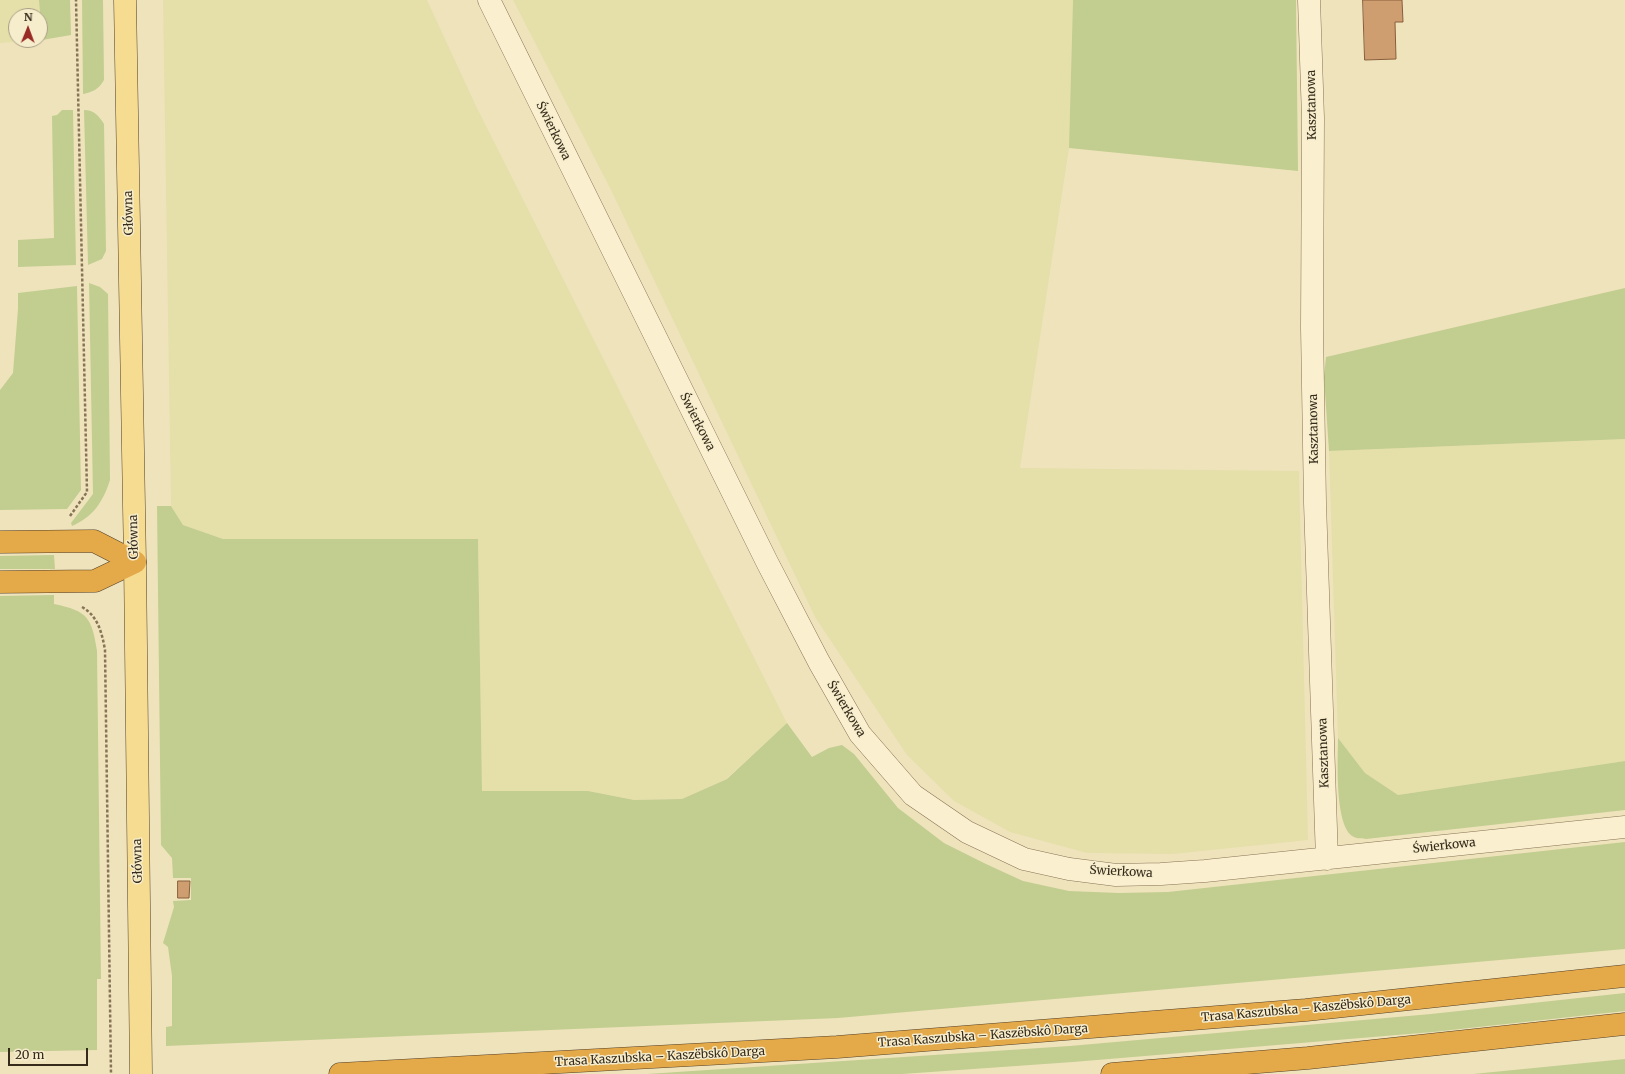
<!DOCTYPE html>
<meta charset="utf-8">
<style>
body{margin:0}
#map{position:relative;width:1625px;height:1074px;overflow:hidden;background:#efe3bc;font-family:Merriweather,serif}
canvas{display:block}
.north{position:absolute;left:8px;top:8px;width:40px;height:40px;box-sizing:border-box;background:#f6edcc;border:1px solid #a99f85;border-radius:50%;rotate:1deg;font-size:11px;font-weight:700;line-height:16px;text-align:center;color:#362a1b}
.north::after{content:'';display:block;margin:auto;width:14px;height:18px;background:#992923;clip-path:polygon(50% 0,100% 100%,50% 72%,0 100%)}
.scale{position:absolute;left:8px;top:1048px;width:80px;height:18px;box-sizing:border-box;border:2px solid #362a1b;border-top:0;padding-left:5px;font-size:12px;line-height:14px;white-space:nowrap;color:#362a1b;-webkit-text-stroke:3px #f6edcc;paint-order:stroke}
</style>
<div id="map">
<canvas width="1625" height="1074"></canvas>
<div class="north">N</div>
<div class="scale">20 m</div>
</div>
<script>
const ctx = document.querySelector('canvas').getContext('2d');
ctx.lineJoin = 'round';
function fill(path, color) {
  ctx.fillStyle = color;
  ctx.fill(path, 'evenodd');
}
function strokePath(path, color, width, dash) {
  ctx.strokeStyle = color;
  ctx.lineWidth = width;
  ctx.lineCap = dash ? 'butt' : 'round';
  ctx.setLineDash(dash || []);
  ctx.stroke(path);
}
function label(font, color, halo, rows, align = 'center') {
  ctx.font = font + ' Merriweather,serif';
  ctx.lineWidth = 3;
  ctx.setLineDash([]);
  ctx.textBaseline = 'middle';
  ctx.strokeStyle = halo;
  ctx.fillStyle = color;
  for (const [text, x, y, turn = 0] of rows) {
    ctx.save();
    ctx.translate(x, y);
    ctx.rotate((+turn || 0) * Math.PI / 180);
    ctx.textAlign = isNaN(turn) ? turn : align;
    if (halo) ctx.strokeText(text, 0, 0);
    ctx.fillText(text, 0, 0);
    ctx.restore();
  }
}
fill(new Path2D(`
 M 0,0 L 39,0 L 42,40 L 40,40 L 40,16 L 16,16 L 16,40 L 36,40 L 0,43 Z
 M 163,0 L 427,0 L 476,106 L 787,723 L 726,779 L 682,799 L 634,800 L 588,791 L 482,791 L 478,539 L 223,539 L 183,525 L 171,506 Z
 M 513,0 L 1073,0 L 1069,148 L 1020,468 L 1299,471 L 1308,840 L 1173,854 L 1087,853 L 1010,832 L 954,801 L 907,755 L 815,617 L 611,190 Z
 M 1625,439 L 1625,761 L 1398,795 L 1365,773 L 1338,738 L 1329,451 Z`), '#e5dfaa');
fill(new Path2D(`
 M 39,0 L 70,0 L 71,35 L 42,40 Z
 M 82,0 L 103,0 L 104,80 C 99,89 93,92 83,94 Z
 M 1073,0 L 1296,0 L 1298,171 L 1069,148 Z
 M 62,110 L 73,110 L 76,265 L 18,267 L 18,240 L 54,238 L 52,116 L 57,115 Z
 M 84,110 C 94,110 99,116 104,124 L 106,251 L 102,259 L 88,265 Z
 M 89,283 L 100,287 L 108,294 L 110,480 C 103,502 93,517 72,526 L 71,523 L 93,494 Z
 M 77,286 L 81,490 L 67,509 L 0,510 L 0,390 L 13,373 L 18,309 L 18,293 Z
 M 1625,288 L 1625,439 L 1329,451 L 1324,377 L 1326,357 Z
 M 157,506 L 171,506 L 183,525 L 223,539 L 478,539 L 482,791 L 588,791 L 634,800 L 682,799 L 727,779 L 787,723 L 812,757 L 829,748 L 842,745 L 854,754 L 898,808 L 944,843 L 986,864 L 1023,881 L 1069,891 L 1119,893 L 1168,892 L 1625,842 L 1625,949 L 838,1018 L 166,1046 L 166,1027 L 172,1026 L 172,976 L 168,947 L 163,943 L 174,907 L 173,901 L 191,900 L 191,878 L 173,878 L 172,858 L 161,845 Z
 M 54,555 L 55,569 L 0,569 L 0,556 Z
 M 54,595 L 54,604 C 88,611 92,618 97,651 L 101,979 L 97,979 L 97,1050 L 0,1052 L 0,596 Z
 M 1338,738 L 1365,773 L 1398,795 L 1625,761 L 1625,810 L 1366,839 C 1363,838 1357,839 1354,837 C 1334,828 1338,758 1338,738 Z
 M 1625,993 L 1625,1011 L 1433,1032 L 1073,1062 L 902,1074 L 647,1074 L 1070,1046 L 1431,1014 Z
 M 1625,1059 L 1625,1074 L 1473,1074 Z`), '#c2cd90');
const building = new Path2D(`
 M 1363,0 L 1402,0 L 1403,22 L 1395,22 L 1396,59 L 1365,60 Z
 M 178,881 L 190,881 L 189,898 L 178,898 Z`);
fill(building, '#cf9e70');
strokePath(building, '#875e3a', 1);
const street = new Path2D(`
 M 489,0 L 767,562 L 819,662 L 860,734 L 913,795 L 967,832 L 1024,859 L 1069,869 L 1116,875 L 1161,874 L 1205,871 L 1625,827
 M 1309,0 L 1313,118 L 1312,328 L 1315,503 L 1327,859`);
const primary = new Path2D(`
 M 125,0 L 135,562 L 141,1074`);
const highway = new Path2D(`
 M 0,542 L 94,541 L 135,562
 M 0,582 L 95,581 L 135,562
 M 340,1074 L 837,1047 L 1306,1010 L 1625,976
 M 1112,1074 L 1308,1058 L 1625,1024`);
strokePath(street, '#877355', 23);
strokePath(primary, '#54402a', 23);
strokePath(highway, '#54402a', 23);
strokePath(new Path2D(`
 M 70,516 L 87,492 L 76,0
 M 82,607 C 98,616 102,633 105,650 L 111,1074`), '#877355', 2.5, [3, 2]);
strokePath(street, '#faf0d0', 22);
strokePath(primary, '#f5dc91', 22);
strokePath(highway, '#e4a948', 22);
label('12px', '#362a1b', '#f6edcc', [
 ["Kasztanowa",1312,105,-91],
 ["Świerkowa",553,131,64],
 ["Główna",129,213,-91],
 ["Świerkowa",697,422,63],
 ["Kasztanowa",1314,429,-91],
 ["Główna",134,537,-91],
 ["Świerkowa",846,709,59],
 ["Kasztanowa",1324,753,-92],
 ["Świerkowa",1444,846,-6],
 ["Główna",138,861,-91],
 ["Świerkowa",1121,872,3],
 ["Trasa Kaszubska – Kaszëbskô Darga",1306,1009,-5],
 ["Trasa Kaszubska – Kaszëbskô Darga",983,1036,-4],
 ["Trasa Kaszubska – Kaszëbskô Darga",660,1057,-3]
]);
</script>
